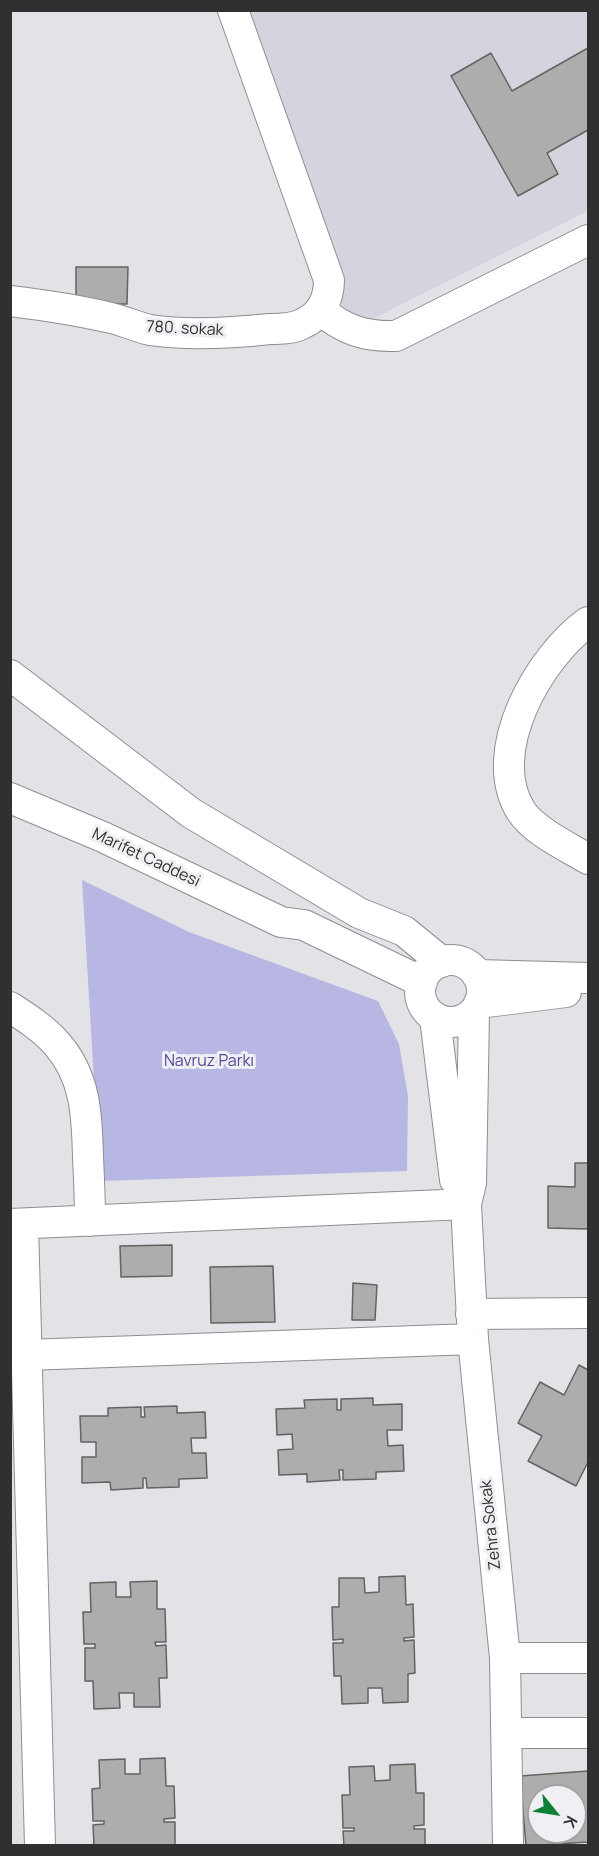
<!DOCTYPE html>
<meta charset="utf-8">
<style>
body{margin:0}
#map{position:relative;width:599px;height:1856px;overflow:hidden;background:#e3e3e7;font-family:Manrope,sans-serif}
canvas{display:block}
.frame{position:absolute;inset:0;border:12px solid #303031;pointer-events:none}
.north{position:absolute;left:527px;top:1784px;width:60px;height:60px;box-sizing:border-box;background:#f0f0f4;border:2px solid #a3a3a6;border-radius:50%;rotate:120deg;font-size:16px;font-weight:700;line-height:24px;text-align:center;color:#303031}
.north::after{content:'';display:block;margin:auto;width:21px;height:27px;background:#0d8038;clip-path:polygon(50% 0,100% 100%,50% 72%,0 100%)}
</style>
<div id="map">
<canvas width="599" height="1856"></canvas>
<div class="frame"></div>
<div class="north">K</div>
</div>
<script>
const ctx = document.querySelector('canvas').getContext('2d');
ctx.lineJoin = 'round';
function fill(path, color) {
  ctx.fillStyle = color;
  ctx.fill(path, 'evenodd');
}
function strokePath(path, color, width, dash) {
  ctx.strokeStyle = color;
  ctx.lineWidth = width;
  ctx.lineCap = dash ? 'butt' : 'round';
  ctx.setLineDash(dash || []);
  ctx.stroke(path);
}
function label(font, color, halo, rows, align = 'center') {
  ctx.font = font + ' Manrope,sans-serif';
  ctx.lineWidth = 6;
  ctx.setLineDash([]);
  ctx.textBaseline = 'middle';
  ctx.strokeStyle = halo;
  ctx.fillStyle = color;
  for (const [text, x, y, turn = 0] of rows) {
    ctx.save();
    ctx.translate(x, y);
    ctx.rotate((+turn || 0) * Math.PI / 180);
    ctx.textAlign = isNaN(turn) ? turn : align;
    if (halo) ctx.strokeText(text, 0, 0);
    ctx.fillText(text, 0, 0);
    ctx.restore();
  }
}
fill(new Path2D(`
 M 236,11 L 588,11 L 588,211 L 367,322 L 345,312 Z`), '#d4d4df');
fill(new Path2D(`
 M 82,880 L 189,932 L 378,1001 L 399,1044 L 408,1096 L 407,1171 L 100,1181 Z`), '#b8b7e3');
const building = new Path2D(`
 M 588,48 L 588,130 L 547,153 L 558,174 L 518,196 L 451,76 L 491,53 L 512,91 Z
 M 76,267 L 128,267 L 127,304 L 76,304 Z
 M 575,1163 L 588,1163 L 588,1229 L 548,1228 L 548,1186 L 575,1187 Z
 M 172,1245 L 172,1276 L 121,1277 L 120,1246 Z
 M 273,1266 L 275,1322 L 211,1323 L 210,1267 Z
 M 353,1283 L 377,1285 L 375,1320 L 352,1320 Z
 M 579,1365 L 588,1370 L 588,1462 L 576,1486 L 528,1461 L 542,1436 L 518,1423 L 540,1382 L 564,1395 Z
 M 373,1398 L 373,1405 L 402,1404 L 402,1430 L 387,1430 L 388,1446 L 403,1445 L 404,1471 L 376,1472 L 376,1479 L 343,1480 L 343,1470 L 339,1470 L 340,1480 L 307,1482 L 307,1474 L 279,1475 L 278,1450 L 293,1449 L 292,1434 L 277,1435 L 276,1409 L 305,1408 L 304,1400 L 337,1399 L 337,1410 L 341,1410 L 341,1399 Z
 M 177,1406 L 177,1413 L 205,1412 L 206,1438 L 191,1438 L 192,1453 L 206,1453 L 207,1478 L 179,1479 L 179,1487 L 147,1488 L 146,1478 L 143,1478 L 143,1488 L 111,1490 L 110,1482 L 82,1483 L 82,1457 L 96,1457 L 96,1442 L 81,1442 L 80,1416 L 108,1416 L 108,1408 L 141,1407 L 141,1417 L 145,1417 L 144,1407 Z
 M 405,1576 L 406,1605 L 413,1604 L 414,1637 L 404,1638 L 404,1641 L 414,1640 L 415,1673 L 408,1674 L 408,1702 L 383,1703 L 382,1688 L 368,1688 L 368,1703 L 342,1704 L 341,1676 L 334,1676 L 333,1643 L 343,1643 L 343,1639 L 333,1640 L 332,1607 L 339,1607 L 339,1578 L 364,1578 L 365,1593 L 379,1592 L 379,1577 Z
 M 157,1581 L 157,1609 L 165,1609 L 166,1642 L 155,1642 L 156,1646 L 166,1645 L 167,1678 L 159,1678 L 160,1707 L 134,1707 L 134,1693 L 119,1693 L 120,1708 L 94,1709 L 93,1681 L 85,1681 L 85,1648 L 95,1648 L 95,1644 L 84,1644 L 83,1612 L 91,1612 L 90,1583 L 116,1582 L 116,1597 L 131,1597 L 130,1582 Z
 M 165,1758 L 166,1786 L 174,1786 L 175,1818 L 164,1819 L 164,1822 L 175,1822 L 175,1846 L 94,1846 L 93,1825 L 104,1824 L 104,1821 L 93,1821 L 92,1789 L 100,1788 L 99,1760 L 125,1759 L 125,1774 L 140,1774 L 140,1759 Z
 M 415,1764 L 416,1793 L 424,1793 L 424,1825 L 414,1826 L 414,1829 L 425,1829 L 425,1846 L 344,1846 L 343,1831 L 354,1831 L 354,1828 L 343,1828 L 342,1795 L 350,1795 L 349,1767 L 374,1766 L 375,1781 L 390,1780 L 390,1765 Z
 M 588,1771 L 588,1842 L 526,1846 L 520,1776 ZM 539,1796 L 575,1796 L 575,1832 L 539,1832 Z`);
fill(building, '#abaeac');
strokePath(building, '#616461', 1.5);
const minor = new Path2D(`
 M 10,301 C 44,305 77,310 111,318 C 124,321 137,327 150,330 C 189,336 232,333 270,329 C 281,329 292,329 302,324 C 321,316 329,299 329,280 L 233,10
 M 321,310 C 343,330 366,337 396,336 L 588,240
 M 588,622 C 539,657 484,752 521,811 C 534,831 568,847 588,859
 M 10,675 L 191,813 L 359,913 L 404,931 L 442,962
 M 10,798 L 103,837 L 281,922 L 304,925 L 422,982
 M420 991a31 31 0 1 1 62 0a31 31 0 1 1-62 0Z
 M 477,975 L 588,978
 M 479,1003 L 566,992
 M 10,1007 C 27,1018 44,1029 57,1044 C 86,1077 87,1116 88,1157 C 89,1178 90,1200 90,1221
 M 474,1012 L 471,1183 L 466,1204 L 473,1339 L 505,1658 L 508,1846
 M 435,1018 L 455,1180
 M 10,1224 L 466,1204
 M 23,1224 L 40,1846
 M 471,1314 L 588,1313
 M 26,1355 L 473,1339
 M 505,1658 L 588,1658
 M 506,1733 L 588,1733`);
strokePath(minor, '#8e8e92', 32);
strokePath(minor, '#fff', 30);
label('16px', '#303031', '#f0f0f4', [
 ["780. sokak",185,329,3],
 ["Marifet Caddesi",146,858,25],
 ["Zehra Sokak",491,1525,-96]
]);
label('16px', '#534a95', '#f0f0f4', [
 ["Navruz Parkı",209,1062]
]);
</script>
